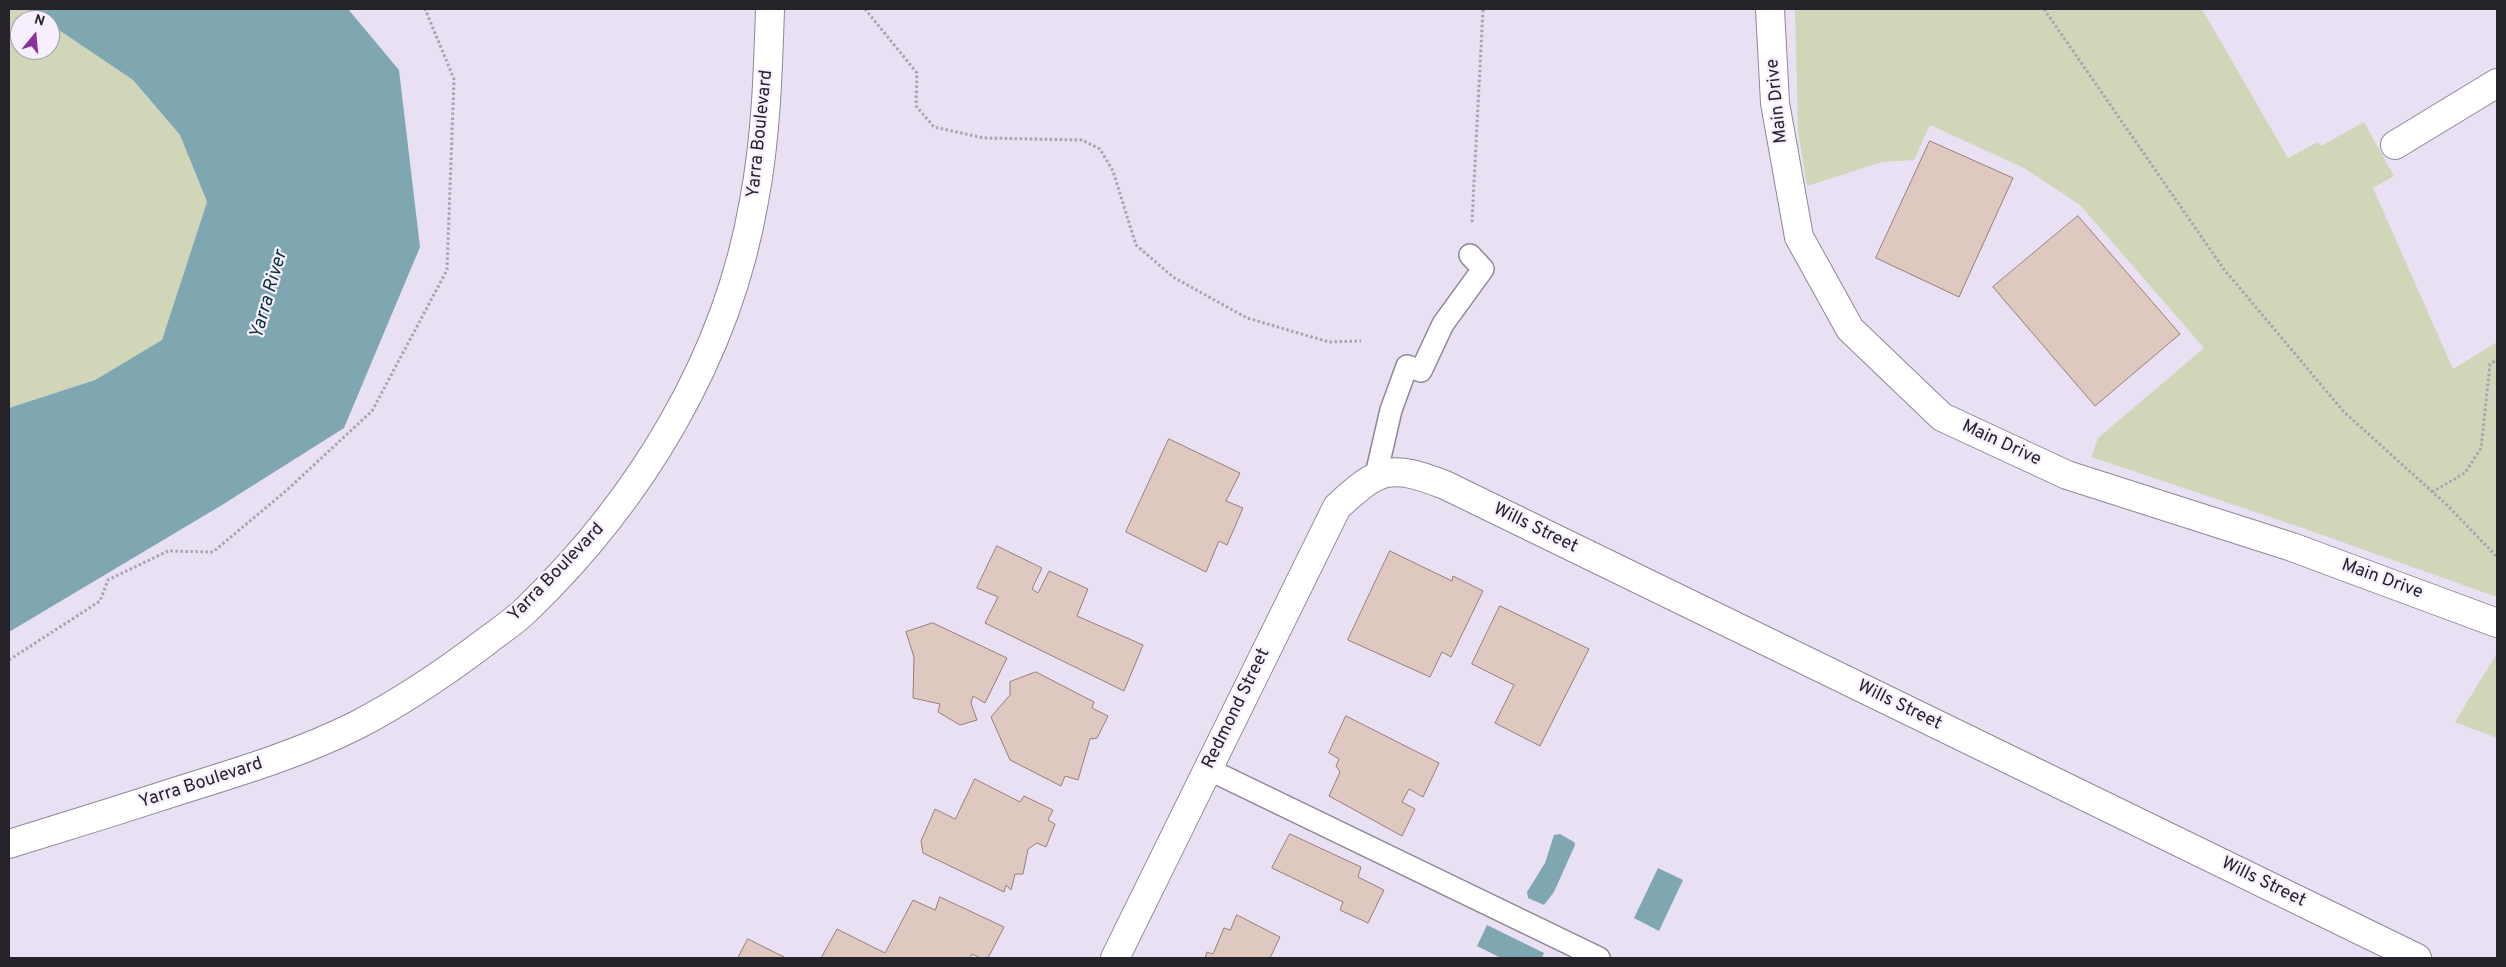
<!DOCTYPE html>
<style>
body{margin:0}
#map{position:relative;width:2506px;height:967px;overflow:hidden;background:#eae0f4;font-family:Overpass,sans-serif}
canvas{display:block}
.frame{position:absolute;inset:0;border:10px solid #262229;pointer-events:none}
.north{position:absolute;left:10px;top:10px;width:50px;height:50px;box-sizing:border-box;background:#f7eefe;border:1px solid #a39ca9;border-radius:50%;rotate:17deg;font-size:14px;font-weight:700;line-height:20px;text-align:center;color:#262229}
.north::after{content:'';display:block;margin:auto;width:18px;height:22px;background:#88309c;clip-path:polygon(50% 0,100% 100%,50% 72%,0 100%)}
</style>
<div id="map">
<canvas width="2506" height="967"></canvas>
<div class="frame"></div>
<div class="north">N</div>
</div>
<script>
const ctx = document.querySelector('canvas').getContext('2d');
ctx.lineJoin = 'round';
function fill(path, color) {
  ctx.fillStyle = color;
  ctx.fill(path, 'evenodd');
}
function strokePath(path, color, width, dash) {
  ctx.strokeStyle = color;
  ctx.lineWidth = width;
  ctx.lineCap = dash ? 'butt' : 'round';
  ctx.setLineDash(dash || []);
  ctx.stroke(path);
}
function label(font, color, halo, rows, align = 'center') {
  ctx.font = font + ' Overpass,sans-serif';
  ctx.lineWidth = 4.5;
  ctx.setLineDash([]);
  ctx.textBaseline = 'middle';
  ctx.strokeStyle = halo;
  ctx.fillStyle = color;
  for (const [text, x, y, turn = 0] of rows) {
    ctx.save();
    ctx.translate(x, y);
    ctx.rotate((+turn || 0) * Math.PI / 180);
    ctx.textAlign = isNaN(turn) ? turn : align;
    if (halo) ctx.strokeText(text, 0, 0);
    ctx.fillText(text, 0, 0);
    ctx.restore();
  }
}
fill(new Path2D(`
 M 9,9 L 28,9 L 44,20 L 20,20 L 20,50 L 50,50 L 50,24 L 133,80 L 180,135 L 207,203 L 162,340 L 95,380 L 9,408 Z
 M 1795,9 L 2202,9 L 2288,158 L 2318,142 L 2321,146 L 2364,122 L 2394,176 L 2373,188 L 2453,369 L 2497,342 L 2497,597 L 2291,524 L 2091,457 L 2098,438 L 2204,348 L 2080,205 L 2024,168 L 1930,125 L 1914,160 L 1882,162 L 1807,186 L 1798,131 Z
 M 2497,653 L 2497,738 L 2455,722 Z`), '#d1d6b8');
fill(new Path2D(`
 M 28,9 L 348,9 L 399,70 L 420,247 L 344,428 L 222,505 L 9,632 L 9,408 L 95,380 L 162,340 L 207,202 L 180,135 L 133,80 L 50,24 L 50,20 L 44,20 Z
 M 1560,834 L 1574,842 L 1575,845 L 1554,892 L 1544,905 L 1528,898 L 1527,892 L 1545,863 L 1554,835 Z
 M 1658,868 L 1683,880 L 1659,931 L 1634,918 Z
 M 1487,925 L 1544,953 L 1542,958 L 1501,958 L 1477,946 Z`), '#7fa7b2');
const building = new Path2D(`
 M 1930,141 L 2013,178 L 1959,297 L 1876,258 Z
 M 2078,216 L 2180,334 L 2095,406 L 1993,287 Z
 M 1169,439 L 1240,473 L 1226,501 L 1243,508 L 1227,545 L 1219,541 L 1206,572 L 1126,532 Z
 M 997,546 L 1042,568 L 1032,589 L 1038,593 L 1049,571 L 1088,589 L 1077,616 L 1143,645 L 1124,691 L 985,623 L 998,597 L 977,588 Z
 M 1390,551 L 1452,581 L 1453,576 L 1483,591 L 1451,657 L 1442,652 L 1430,677 L 1348,640 Z
 M 1500,606 L 1589,649 L 1540,746 L 1495,723 L 1514,685 L 1472,664 Z
 M 933,623 L 1007,658 L 985,703 L 973,696 L 971,703 L 977,720 L 960,725 L 938,712 L 940,704 L 913,698 L 914,657 L 906,632 Z
 M 1036,672 L 1094,702 L 1092,708 L 1108,716 L 1097,738 L 1090,739 L 1078,780 L 1065,776 L 1061,786 L 1010,760 L 991,717 L 1010,695 L 1010,682 Z
 M 1346,716 L 1439,763 L 1423,797 L 1409,789 L 1402,802 L 1415,809 L 1402,836 L 1329,796 L 1340,772 L 1336,766 L 1339,759 L 1329,753 Z
 M 975,779 L 1020,802 L 1024,796 L 1053,810 L 1048,820 L 1055,824 L 1046,847 L 1037,843 L 1028,849 L 1023,874 L 1015,874 L 1011,890 L 1006,885 L 1004,892 L 923,853 L 921,841 L 935,809 L 955,819 Z
 M 1290,834 L 1361,867 L 1358,877 L 1384,890 L 1368,923 L 1340,910 L 1343,902 L 1272,868 Z
 M 940,897 L 1004,927 L 988,958 L 980,958 L 972,954 L 970,958 L 821,958 L 837,929 L 885,953 L 913,900 L 935,910 Z
 M 1237,915 L 1280,937 L 1270,958 L 1205,958 L 1207,952 L 1213,954 L 1224,928 L 1230,930 Z
 M 748,939 L 786,958 L 738,958 Z`);
fill(building, '#dfc8bf');
strokePath(building, '#947f78', 1);
const lane = new Path2D(`
 M 1376,475 L 1391,410 L 1407,366 L 1421,371 L 1443,324 L 1483,269 L 1470,255
 M 1208,769 L 1599,958`);
const street = new Path2D(`
 M 1770,9 L 1775,103 L 1799,237 L 1850,329 L 1942,417 L 2067,475 L 2292,547 L 2497,623
 M 2395,145 L 2497,83
 M 1115,958 L 1337,507 C 1380,467 1390,464 1445,485 L 2417,958`);
const secondary = new Path2D(`
 M 9,844 C 68,826 128,807 187,788 C 245,770 303,752 357,725 C 403,701 446,672 488,640 C 501,630 515,621 527,609 C 640,500 727,358 754,201 C 766,138 768,73 770,9`);
strokePath(lane, '#8f8698', 24);
strokePath(street, '#8f8698', 30);
strokePath(secondary, '#8f8698', 30);
strokePath(new Path2D(`
 M 865,9 L 917,73 L 916,106 L 934,127 L 984,138 L 1082,140 L 1100,149 L 1113,171 L 1136,245 L 1173,277 L 1247,318 L 1329,342 L 1361,341
 M 2044,9 L 2223,268 L 2343,411 L 2448,506 L 2497,557
 M 1472,222 L 1483,9
 M 2432,492 L 2465,473 L 2481,448 L 2490,364 L 2497,360
 M 9,660 L 100,601 L 108,580 L 168,551 L 213,552 L 287,490 L 372,411 L 447,270 L 454,79 L 425,9`), '#aaa2b1', 3, [2.5, 2.5]);
strokePath(lane, '#fff', 21);
strokePath(street, '#fff', 28);
strokePath(secondary, '#fff', 28);
label('18px', '#262229', '#f7eefe', [
 ["Main Drive",1778,101,-96],
 ["Yarra Boulevard",761,134,-84],
 ["Main Drive",2001,444,25],
 ["Wills Street",1535,529,26],
 ["Yarra Boulevard",557,573,-46],
 ["Main Drive",2382,580,20],
 ["Wills Street",1899,706,26],
 ["Redmond Street",1237,709,-64],
 ["Yarra Boulevard",201,784,-18],
 ["Wills Street",2263,883,26]
]);
label('italic 19px', '#072f38', '#f7eefe', [
 ["Yarra River",270,295,-74]
]);
</script>
